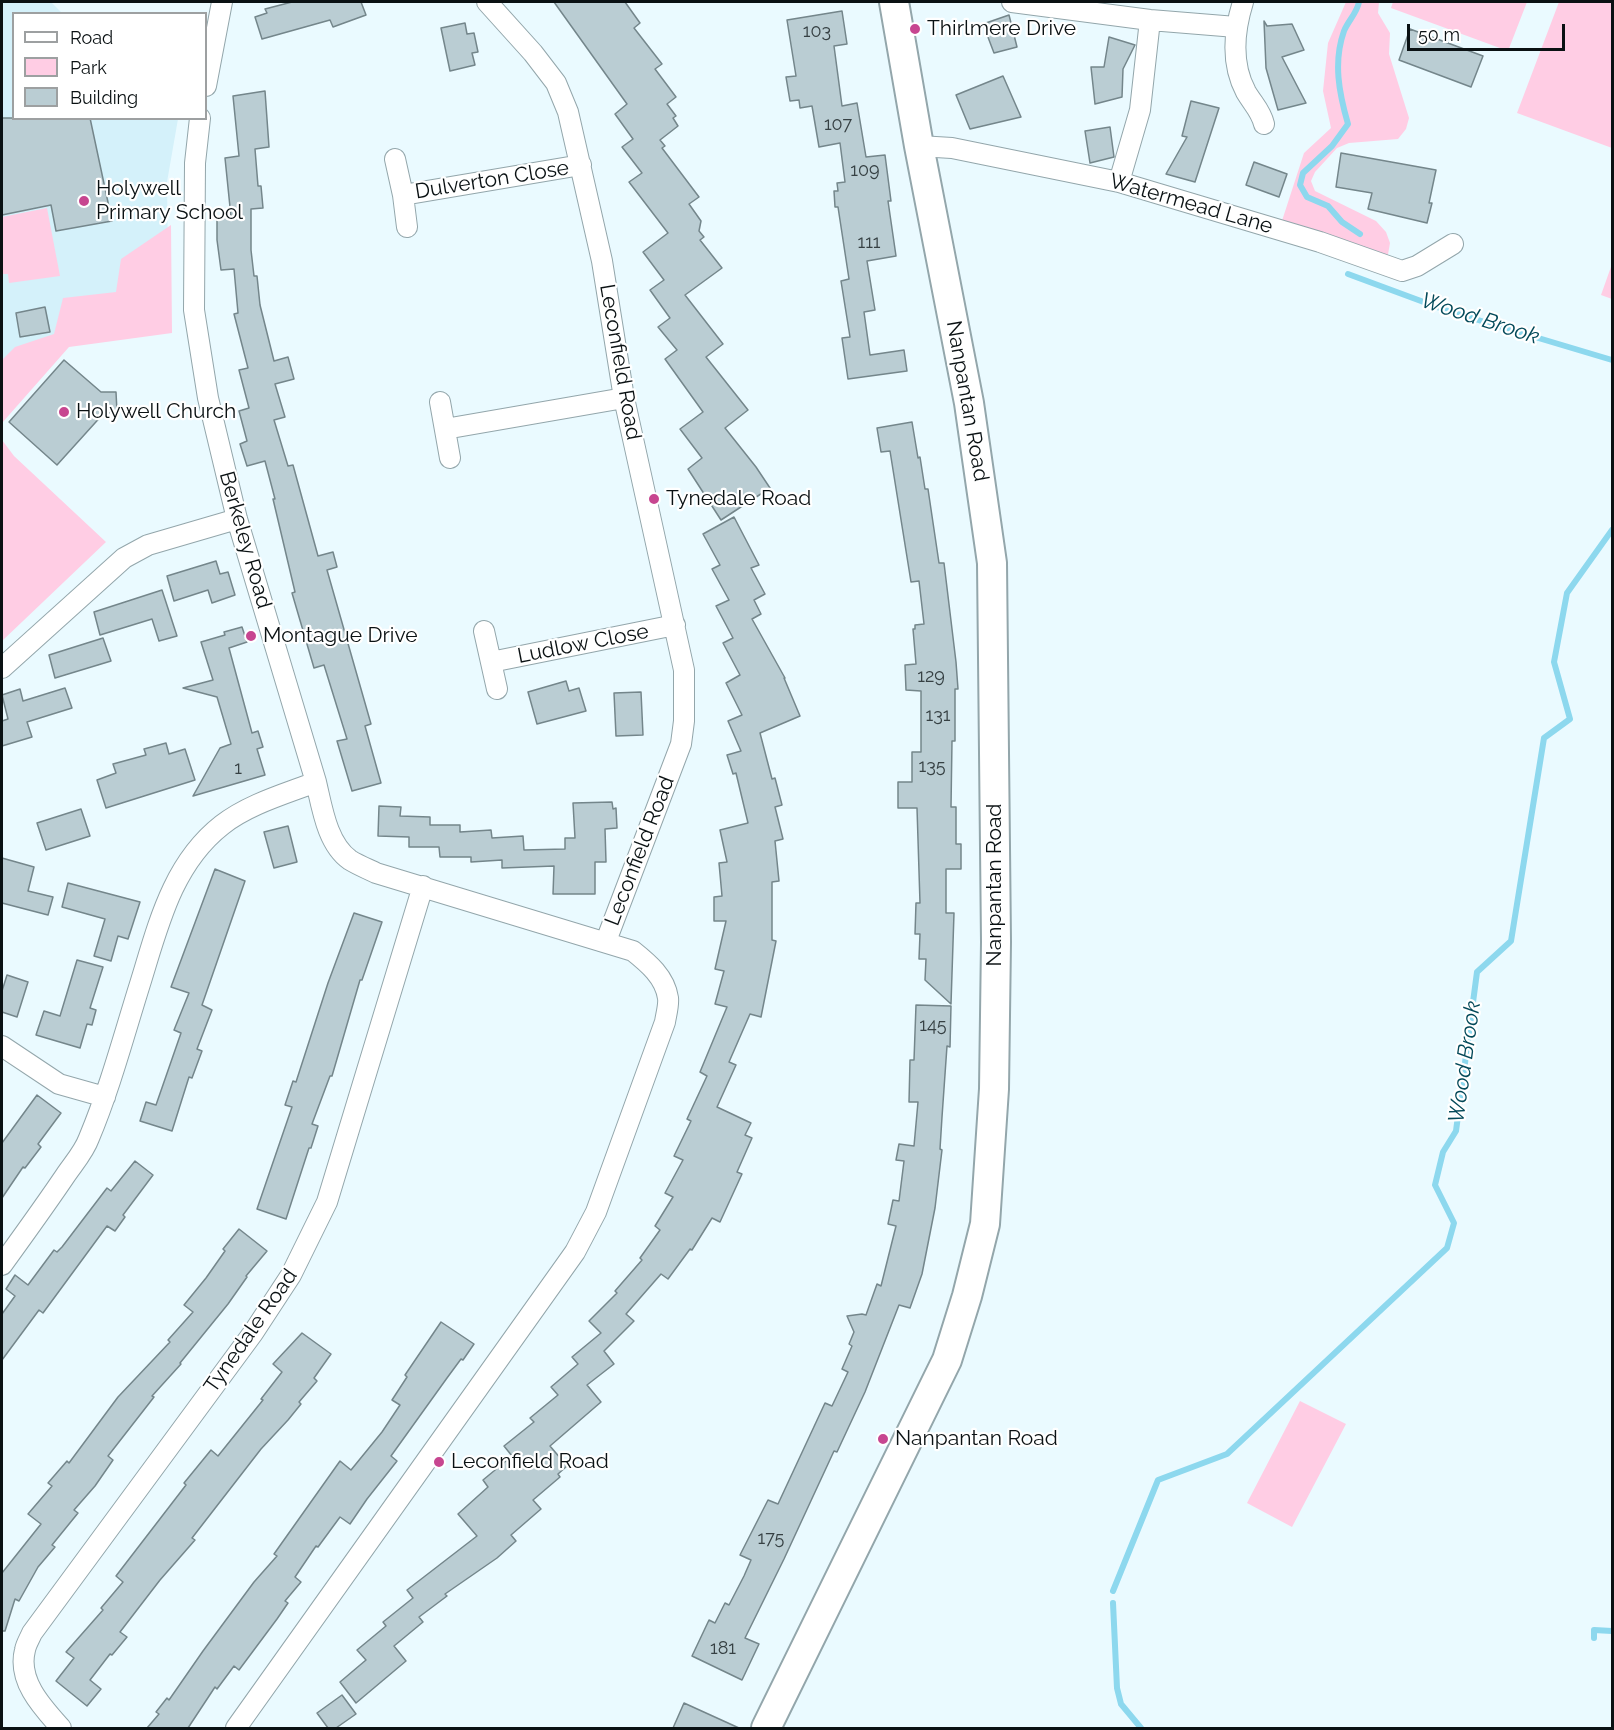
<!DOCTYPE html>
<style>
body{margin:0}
#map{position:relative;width:1614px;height:1730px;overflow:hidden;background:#eafaff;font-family:Raleway,sans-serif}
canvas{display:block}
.frame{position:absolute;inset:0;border:3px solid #0a1113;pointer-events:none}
.legend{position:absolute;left:12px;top:12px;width:195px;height:108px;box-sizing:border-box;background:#fff;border:2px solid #9da0a1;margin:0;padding:8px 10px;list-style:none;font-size:18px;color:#0a1113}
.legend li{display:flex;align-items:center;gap:12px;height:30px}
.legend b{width:30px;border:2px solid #9da0a1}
.scale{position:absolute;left:1407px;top:24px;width:158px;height:27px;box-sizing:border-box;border:3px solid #0a1113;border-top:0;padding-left:8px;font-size:18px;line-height:21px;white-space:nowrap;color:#0a1113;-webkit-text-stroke:4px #fff;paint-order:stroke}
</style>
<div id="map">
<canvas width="1614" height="1730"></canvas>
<div class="frame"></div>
<ul class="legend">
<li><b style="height:8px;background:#fff"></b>Road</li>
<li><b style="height:16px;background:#ffcde4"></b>Park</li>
<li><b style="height:16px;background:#bacdd3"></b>Building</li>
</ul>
<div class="scale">50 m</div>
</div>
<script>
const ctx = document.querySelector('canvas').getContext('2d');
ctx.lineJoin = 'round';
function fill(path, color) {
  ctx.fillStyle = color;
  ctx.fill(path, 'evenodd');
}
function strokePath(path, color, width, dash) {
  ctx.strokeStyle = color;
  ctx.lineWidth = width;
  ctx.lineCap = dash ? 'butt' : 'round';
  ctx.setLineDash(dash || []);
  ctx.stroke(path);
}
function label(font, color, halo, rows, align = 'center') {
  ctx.font = font + ' Raleway,sans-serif';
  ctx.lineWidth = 4.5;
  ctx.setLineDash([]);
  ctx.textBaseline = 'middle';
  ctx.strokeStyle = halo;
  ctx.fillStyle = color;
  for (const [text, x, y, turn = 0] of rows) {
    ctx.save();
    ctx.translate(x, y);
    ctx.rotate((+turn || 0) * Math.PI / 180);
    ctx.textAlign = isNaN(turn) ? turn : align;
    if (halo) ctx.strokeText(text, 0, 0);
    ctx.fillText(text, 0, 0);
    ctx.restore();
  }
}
fill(new Path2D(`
 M 2,2 L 51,2 L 62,13 L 14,14 L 14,118 L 178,119 L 167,182 L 169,330 L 56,344 L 2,412 Z`), '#d4f1fa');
fill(new Path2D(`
 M 1346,2 L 1379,2 L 1378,13 L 1390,33 L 1389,54 L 1409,118 L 1406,129 L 1398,139 L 1349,143 L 1337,148 L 1315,172 L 1311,181 L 1315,191 L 1376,221 L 1386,232 L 1390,243 L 1386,266 L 1279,230 L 1304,153 L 1331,128 L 1323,91 L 1328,43 Z
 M 1393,2 L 1527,2 L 1508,51 L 1391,8 Z
 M 1559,2 L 1612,2 L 1612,148 L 1517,113 Z
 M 47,208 L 60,276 L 9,283 L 8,274 L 2,274 L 2,217 Z
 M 171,225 L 172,333 L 69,347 L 2,423 L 2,360 L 15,347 L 54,334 L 63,298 L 116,292 L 121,259 Z
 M 1612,264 L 1612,299 L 1601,295 Z
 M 2,440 L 14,456 L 106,542 L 2,641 Z
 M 1300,1401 L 1346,1424 L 1292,1527 L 1247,1503 Z`), '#ffcde4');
strokePath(new Path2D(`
 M 1359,2 C 1357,13 1348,21 1344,31 C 1333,62 1339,93 1348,124 L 1332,146 L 1303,173 L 1300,185 L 1307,197 L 1328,206 L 1342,222 L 1360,234
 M 1348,274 L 1448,311 L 1612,360
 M 1113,1591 L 1158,1480 L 1227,1454 L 1447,1248 L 1454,1223 L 1435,1185 L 1443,1152 L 1456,1131 L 1477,972 L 1511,941 L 1544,738 L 1570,719 L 1554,662 L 1567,593 L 1612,530
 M 1113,1603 L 1117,1688 L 1121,1704 L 1141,1728
 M 1594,1638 L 1594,1630 L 1612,1631`), '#8dd8ee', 6);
const building = new Path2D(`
 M 292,2 L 361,2 L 366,15 L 333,27 L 330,20 L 262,39 L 255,17 L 267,13 L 265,9 Z
 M 554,2 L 625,2 L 640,23 L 634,28 L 662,64 L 655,69 L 676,97 L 667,104 L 676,116 L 673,118 L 678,126 L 660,140 L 665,146 L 662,148 L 699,197 L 689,204 L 701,221 L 699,231 L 704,237 L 700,240 L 722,268 L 685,295 L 723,344 L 706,357 L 748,410 L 725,428 L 756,467 L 770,488 L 721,520 L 688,469 L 702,458 L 680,429 L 703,412 L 665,359 L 677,350 L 658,327 L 670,318 L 650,290 L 664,280 L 643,252 L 668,233 L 629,182 L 642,173 L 622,147 L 633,139 L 615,114 L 627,104 Z
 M 842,11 L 847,44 L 834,46 L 842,106 L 857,103 L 866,157 L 885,155 L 891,201 L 888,201 L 896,256 L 867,261 L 875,310 L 864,312 L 870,355 L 904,350 L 907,371 L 848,379 L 842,338 L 850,337 L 841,281 L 849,279 L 838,207 L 835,207 L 834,191 L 838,191 L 837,183 L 845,182 L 840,143 L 819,147 L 812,106 L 800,108 L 799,100 L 790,101 L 786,77 L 796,76 L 787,20 Z
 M 1009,15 L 1017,47 L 994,53 L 983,24 Z
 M 1264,21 L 1267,26 L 1292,24 L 1304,50 L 1282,57 L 1306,103 L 1278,110 L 1266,68 Z
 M 465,23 L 467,34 L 474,33 L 478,52 L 472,53 L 475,65 L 450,71 L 441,28 Z
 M 1410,29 L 1483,56 L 1471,87 L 1399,60 Z
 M 1109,37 L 1135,45 L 1123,69 L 1122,97 L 1095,104 L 1091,67 L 1104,67 Z
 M 1003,76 L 1021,117 L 970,129 L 956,95 Z
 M 265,91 L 269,147 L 255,149 L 258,186 L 261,186 L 263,208 L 251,209 L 251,250 L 254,276 L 257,276 L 260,305 L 274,361 L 288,357 L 294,379 L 275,384 L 285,417 L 274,420 L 288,466 L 293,465 L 318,556 L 333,552 L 337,567 L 327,570 L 371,724 L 365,726 L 381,783 L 352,791 L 337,741 L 347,739 L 324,665 L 314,668 L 292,593 L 295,592 L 273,499 L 275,499 L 265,461 L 247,466 L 240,444 L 247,441 L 239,411 L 249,408 L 239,370 L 248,368 L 234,314 L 238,313 L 234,269 L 221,270 L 217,240 L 217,217 L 231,217 L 225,158 L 239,156 L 233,96 Z
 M 1191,101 L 1219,108 L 1195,182 L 1166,174 L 1187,137 L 1182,136 Z
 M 2,118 L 90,118 L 112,221 L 56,231 L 51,205 L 2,215 Z
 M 1110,127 L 1114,157 L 1090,163 L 1085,131 Z
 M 1341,153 L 1436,170 L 1429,203 L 1432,203 L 1427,223 L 1368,209 L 1372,193 L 1336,187 Z
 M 1254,162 L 1287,174 L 1279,197 L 1246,185 Z
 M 45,307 L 50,332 L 20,337 L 16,313 Z
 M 64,360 L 101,392 L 116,392 L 117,412 L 104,413 L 57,465 L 9,422 Z
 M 912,422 L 918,458 L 920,457 L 925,489 L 928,489 L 939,563 L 944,563 L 956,662 L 958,689 L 955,689 L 955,741 L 952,741 L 951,807 L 956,807 L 956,844 L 961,844 L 961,869 L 946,869 L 946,913 L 954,913 L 951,1004 L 925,980 L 926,959 L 919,959 L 920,934 L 915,934 L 916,903 L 920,903 L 917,808 L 898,808 L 898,782 L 912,782 L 912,752 L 921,752 L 921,691 L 906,690 L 905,665 L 916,664 L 913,629 L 915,629 L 915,625 L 924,624 L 919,581 L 911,582 L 890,451 L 881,452 L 877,428 Z
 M 734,517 L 759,565 L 751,568 L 765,594 L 754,600 L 761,614 L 752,619 L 785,678 L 784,678 L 800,716 L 760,733 L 772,779 L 775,778 L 782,805 L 775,807 L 783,839 L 775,841 L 779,881 L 772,882 L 772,940 L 776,941 L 761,1017 L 750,1014 L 729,1062 L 736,1065 L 717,1107 L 751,1123 L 745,1135 L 752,1138 L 737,1172 L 742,1174 L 720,1222 L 712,1218 L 692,1250 L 690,1249 L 668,1279 L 661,1274 L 626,1314 L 634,1321 L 604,1351 L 614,1364 L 587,1385 L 601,1402 L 550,1446 L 567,1466 L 558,1474 L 560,1477 L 533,1500 L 541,1509 L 511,1535 L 516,1541 L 497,1558 L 445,1594 L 447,1596 L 419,1617 L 423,1622 L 394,1646 L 406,1661 L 356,1703 L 340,1682 L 366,1660 L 357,1650 L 386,1626 L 383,1622 L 413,1598 L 407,1590 L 477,1536 L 458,1514 L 488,1487 L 483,1480 L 512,1456 L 504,1446 L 534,1422 L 530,1418 L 558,1395 L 551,1387 L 578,1364 L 572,1357 L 601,1333 L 589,1321 L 617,1293 L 615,1291 L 642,1260 L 640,1258 L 660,1230 L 655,1226 L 673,1197 L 665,1193 L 683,1160 L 674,1156 L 691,1121 L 687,1119 L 707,1076 L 700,1072 L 727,1007 L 715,1004 L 724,971 L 715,969 L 726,921 L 714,921 L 714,897 L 722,896 L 719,863 L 727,862 L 720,830 L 748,823 L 736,773 L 733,774 L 727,755 L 741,751 L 728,721 L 742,715 L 726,683 L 740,675 L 723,643 L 733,638 L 716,606 L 729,600 L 712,569 L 720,565 L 703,534 Z
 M 216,561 L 220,574 L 228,572 L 235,595 L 212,603 L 208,590 L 174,601 L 167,576 Z
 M 162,590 L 177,636 L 159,641 L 152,619 L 100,635 L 94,612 Z
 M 242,627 L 247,642 L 229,648 L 252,733 L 258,731 L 263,747 L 257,749 L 265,775 L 193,796 L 220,748 L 231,744 L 217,697 L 183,688 L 213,680 L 201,642 L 225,635 L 224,632 Z
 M 103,638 L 111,661 L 55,678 L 49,655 Z
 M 566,681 L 569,691 L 579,688 L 586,711 L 537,724 L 528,692 Z
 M 65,688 L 72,708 L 27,722 L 32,737 L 2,746 L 2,721 L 8,719 L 2,695 L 20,689 L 23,701 Z
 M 641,692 L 643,735 L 616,736 L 614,693 Z
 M 166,743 L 169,754 L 185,749 L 195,780 L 106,808 L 97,780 L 116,773 L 113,764 L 146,755 L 144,749 Z
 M 612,802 L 613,809 L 616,808 L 617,828 L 605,829 L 606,862 L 595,862 L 595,894 L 553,894 L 554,866 L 502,868 L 502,860 L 471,862 L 471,857 L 440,857 L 439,847 L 409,847 L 409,837 L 378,836 L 379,806 L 401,807 L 400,816 L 430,817 L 430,825 L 460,825 L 460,832 L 491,830 L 492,838 L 523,836 L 524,850 L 565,849 L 565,838 L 575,838 L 573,803 Z
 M 81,809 L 90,836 L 46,850 L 37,823 Z
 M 288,826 L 297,862 L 274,868 L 264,832 Z
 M 2,858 L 34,867 L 28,891 L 53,897 L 48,915 L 2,903 Z
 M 215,869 L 245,881 L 202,1005 L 212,1010 L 197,1049 L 202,1051 L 192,1078 L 189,1077 L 172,1131 L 140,1121 L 146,1102 L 156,1105 L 181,1033 L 174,1030 L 189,993 L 171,987 Z
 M 68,883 L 140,902 L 128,939 L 118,936 L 111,961 L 94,956 L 105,919 L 62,907 Z
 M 354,913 L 382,922 L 362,980 L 360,980 L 332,1076 L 330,1076 L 312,1124 L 318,1126 L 311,1148 L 309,1148 L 286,1219 L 257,1209 L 292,1107 L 285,1105 L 293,1081 L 296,1082 L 328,983 Z
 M 77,960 L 103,967 L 90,1008 L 96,1010 L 92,1025 L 87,1024 L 80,1048 L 36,1035 L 44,1011 L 60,1016 Z
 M 7,975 L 28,982 L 17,1017 L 2,1012 L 2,991 Z
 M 916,1005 L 951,1006 L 950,1047 L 947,1046 L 942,1117 L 940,1149 L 942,1150 L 935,1208 L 922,1274 L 910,1308 L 899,1305 L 865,1392 L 837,1452 L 834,1451 L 784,1559 L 745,1638 L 759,1644 L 742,1680 L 692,1656 L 709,1620 L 715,1623 L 725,1603 L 729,1605 L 744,1576 L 751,1560 L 740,1555 L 768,1500 L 778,1504 L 825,1403 L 832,1406 L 848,1372 L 842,1369 L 852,1346 L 849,1344 L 854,1332 L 847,1316 L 862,1314 L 866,1315 L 877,1284 L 881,1286 L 896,1226 L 888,1224 L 893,1200 L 899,1201 L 904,1161 L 896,1160 L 899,1144 L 914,1146 L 918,1102 L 909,1102 L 910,1060 L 914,1060 Z
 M 37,1095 L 61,1113 L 38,1144 L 41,1147 L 25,1168 L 23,1167 L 2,1198 L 2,1143 Z
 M 135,1161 L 153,1175 L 123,1215 L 125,1217 L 115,1231 L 107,1226 L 43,1313 L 39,1310 L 2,1360 L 2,1314 L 15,1296 L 6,1289 L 15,1275 L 28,1285 L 54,1250 L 57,1252 L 62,1247 L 107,1188 L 111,1191 Z
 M 239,1229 L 267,1251 L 246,1276 L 247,1277 L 228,1304 L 180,1363 L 181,1364 L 152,1396 L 154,1397 L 108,1456 L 113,1460 L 95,1486 L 74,1510 L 78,1513 L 52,1545 L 55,1547 L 38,1567 L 19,1601 L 15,1599 L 5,1631 L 2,1631 L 2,1573 L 41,1524 L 28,1514 L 52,1486 L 48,1483 L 67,1461 L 69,1463 L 118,1397 L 170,1342 L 168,1340 L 193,1312 L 184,1305 L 206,1278 L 225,1251 L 223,1249 Z
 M 441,1322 L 474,1344 L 463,1360 L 461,1359 L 447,1378 L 391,1456 L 397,1461 L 367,1499 L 350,1524 L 340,1517 L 318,1547 L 316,1546 L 295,1577 L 301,1582 L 285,1601 L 288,1603 L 277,1619 L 239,1670 L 234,1666 L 217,1689 L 215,1687 L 188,1728 L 147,1728 L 159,1714 L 156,1712 L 167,1698 L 169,1700 L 203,1651 L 254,1582 L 277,1556 L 274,1554 L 340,1461 L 351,1470 L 382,1432 L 400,1405 L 392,1400 L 407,1377 L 405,1375 Z
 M 302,1333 L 331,1354 L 314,1378 L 317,1381 L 299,1402 L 301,1404 L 288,1420 L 261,1449 L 192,1538 L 195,1540 L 160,1580 L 120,1632 L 127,1637 L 112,1655 L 110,1654 L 90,1680 L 101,1689 L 87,1706 L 56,1681 L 74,1658 L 66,1652 L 103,1610 L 101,1608 L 123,1582 L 116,1576 L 186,1485 L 184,1483 L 211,1450 L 218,1456 L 263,1400 L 261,1399 L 282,1372 L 273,1364 Z
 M 342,1695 L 356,1714 L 336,1728 L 328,1728 L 317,1713 Z
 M 684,1703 L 739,1728 L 673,1728 Z`);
fill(building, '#bacdd3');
strokePath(building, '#74868b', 1.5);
const street = new Path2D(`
 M 487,2 L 533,53 L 556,83 L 568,112 L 602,261 L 624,398 L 684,670 L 684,721 L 681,744 L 606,941
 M 1012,2 L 1150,20 L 1236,27
 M 1243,2 C 1234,31 1231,64 1246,92 C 1253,104 1261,111 1264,124
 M 206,86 L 222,2
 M 200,118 L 195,163 L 194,310 L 208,398 L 237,519 L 316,782 C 322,807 327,844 350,860 C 358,865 368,869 376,873 L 633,951 C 648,963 665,977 668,998 C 669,1005 666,1015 665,1022 L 596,1212 L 575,1252 L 236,1728
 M 919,146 L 952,148 L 1119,182 L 1320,242 L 1402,271 L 1417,266 L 1453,244
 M 395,159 L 403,195 L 407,227
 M 1119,182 L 1140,110 L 1150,20
 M 403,195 L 581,165
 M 440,402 L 450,458
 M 445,429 L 624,398
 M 484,631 L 497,689
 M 491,662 L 675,625
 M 2,668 L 124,558 L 148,545 L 237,519
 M 2,1046 L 59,1084 L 105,1097
 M 2,1265 C 23,1236 44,1207 65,1176 C 73,1164 84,1152 89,1138 C 110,1088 124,1035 140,984 C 158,926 172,864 222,825 C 249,804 285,794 316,782
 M 61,1728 C 43,1708 17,1681 25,1650 C 26,1644 30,1638 32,1633 L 253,1333 L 291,1275 L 327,1202 L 423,886`);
const secondary = new Path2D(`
 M 766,1728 L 947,1360 L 967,1296 L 985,1224 L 994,1089 L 996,942 L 992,563 L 969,403 L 919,146 L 894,2`);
strokePath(street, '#93a6ab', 22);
strokePath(secondary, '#93a6ab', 32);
strokePath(street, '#fff', 20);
strokePath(secondary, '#fff', 28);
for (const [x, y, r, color] of [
 [915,29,6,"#c74690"],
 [84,201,6,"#c74690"],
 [64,412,6,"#c74690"],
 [654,499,6,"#c74690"],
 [251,636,6,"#c74690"],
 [883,1439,6,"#c74690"],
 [439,1462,6,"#c74690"]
]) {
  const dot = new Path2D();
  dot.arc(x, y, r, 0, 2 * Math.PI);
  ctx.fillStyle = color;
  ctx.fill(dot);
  strokePath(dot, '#fff', 2);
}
label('18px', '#364043', null, [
 ["103",817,32],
 ["107",838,125],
 ["109",865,171],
 ["111",869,243],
 ["129",931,677],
 ["131",938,716],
 ["135",932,767],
 ["1",238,769],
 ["145",933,1026],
 ["175",771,1539],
 ["181",723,1649]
]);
label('21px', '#0a1113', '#fff', [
 ["Thirlmere Drive",927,29],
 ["Holywell",96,189],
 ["Primary School",96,213],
 ["Holywell Church",76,412],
 ["Tynedale Road",666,499],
 ["Montague Drive",263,636],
 ["Nanpantan Road",895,1439],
 ["Leconfield Road",451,1462]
], 'left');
label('21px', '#0a1113', '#fff', [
 ["Dulverton Close",492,180,-9],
 ["Watermead Lane",1191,204,16],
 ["Leconfield Road",620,362,80],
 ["Nanpantan Road",967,401,80],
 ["Berkeley Road",245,540,74],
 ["Ludlow Close",583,644,-11],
 ["Leconfield Road",640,851,-69],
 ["Nanpantan Road",995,885,-90],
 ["Tynedale Road",251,1331,-55]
]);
label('italic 22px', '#034959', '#fff', [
 ["Wood Brook",1480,319,18],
 ["Wood Brook",1465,1062,-82]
]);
</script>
